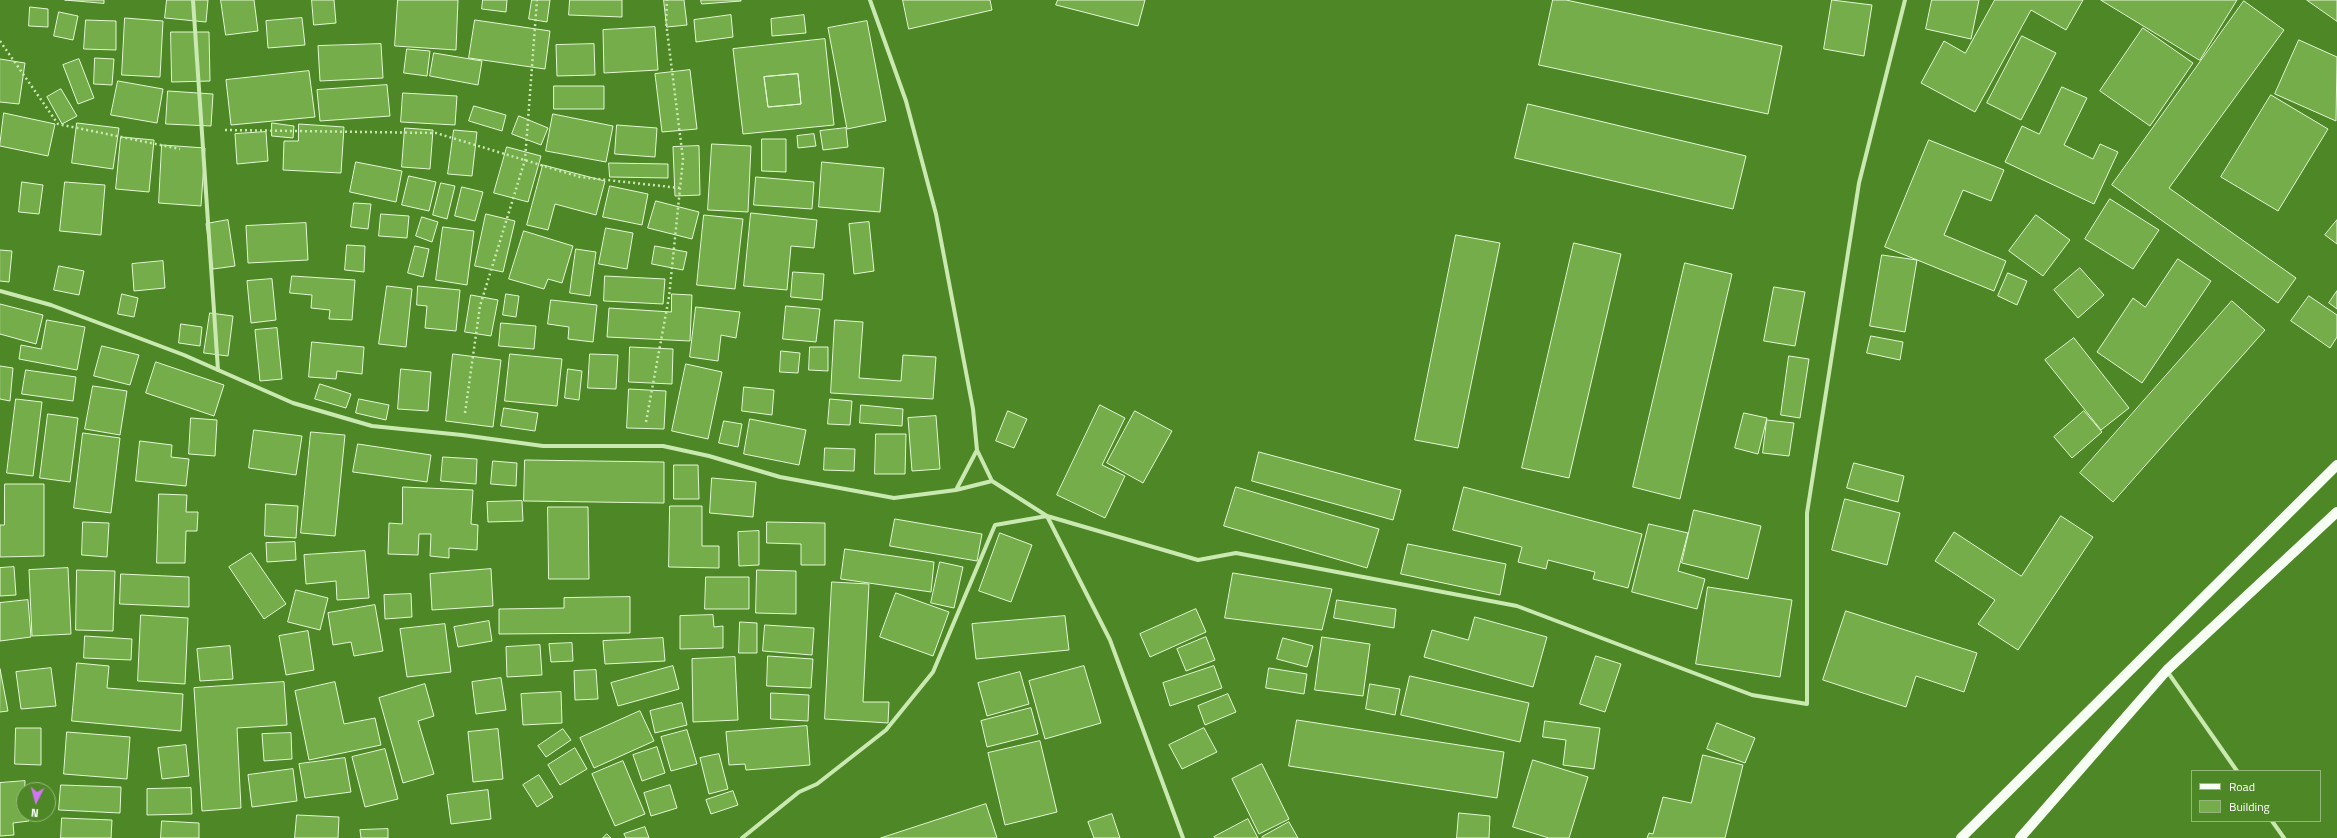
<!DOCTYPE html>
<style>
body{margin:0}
#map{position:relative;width:2337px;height:838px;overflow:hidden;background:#4e8725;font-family:"Titillium Web",sans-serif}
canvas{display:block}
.legend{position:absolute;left:2191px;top:770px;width:130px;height:52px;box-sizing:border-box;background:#4e8725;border:1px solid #95b77c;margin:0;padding:5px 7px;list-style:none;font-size:12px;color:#fff}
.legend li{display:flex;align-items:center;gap:8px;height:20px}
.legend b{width:20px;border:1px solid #95b77c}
.north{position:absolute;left:16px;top:782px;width:40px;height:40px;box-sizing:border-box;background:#4e8725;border:1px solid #95b77c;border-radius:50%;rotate:186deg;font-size:11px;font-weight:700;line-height:16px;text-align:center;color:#fff}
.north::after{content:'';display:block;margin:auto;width:14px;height:18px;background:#d075f3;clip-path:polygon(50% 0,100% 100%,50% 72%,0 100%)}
</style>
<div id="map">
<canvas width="2337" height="838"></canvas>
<ul class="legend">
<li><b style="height:5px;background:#f7fef3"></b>Road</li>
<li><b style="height:11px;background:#74ad49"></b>Building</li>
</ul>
<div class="north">N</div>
</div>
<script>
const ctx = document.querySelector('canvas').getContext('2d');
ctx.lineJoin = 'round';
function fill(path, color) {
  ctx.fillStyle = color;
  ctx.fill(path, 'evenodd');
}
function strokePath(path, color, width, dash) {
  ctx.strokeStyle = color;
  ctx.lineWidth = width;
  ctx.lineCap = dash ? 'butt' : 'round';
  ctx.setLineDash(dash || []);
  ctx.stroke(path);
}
const building = new Path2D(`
 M 65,0 L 104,0 L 104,3 Z
 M 167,0 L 208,0 L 206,22 L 165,18 Z
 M 221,0 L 254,0 L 258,31 L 226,35 Z
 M 312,0 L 334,0 L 336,23 L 314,25 Z
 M 398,0 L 458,0 L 456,50 L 395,46 Z
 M 483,0 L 507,0 L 506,12 L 482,9 Z
 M 532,0 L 550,0 L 547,22 L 529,19 Z
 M 570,0 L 622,0 L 622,17 L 569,15 Z
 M 664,0 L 684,0 L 687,25 L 667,27 Z
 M 701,0 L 741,0 L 741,1 L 702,4 Z
 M 903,0 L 990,0 L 992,10 L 909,29 Z
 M 1058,0 L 1145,0 L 1138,26 L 1056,5 Z
 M 1553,0 L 1566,0 L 1782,46 L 1768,114 L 1539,65 Z
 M 1832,0 L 1872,5 L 1864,56 L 1824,49 Z
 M 1932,0 L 1979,0 L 1971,39 L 1926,29 Z
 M 1995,0 L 2083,0 L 2066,30 L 2031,10 L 1975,112 L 1921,83 L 1944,41 L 1965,53 Z
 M 2101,0 L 2237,0 L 2200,60 Z
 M 2307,0 L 2337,0 L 2337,21 Z
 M 2244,1 L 2284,30 L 2169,188 L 2296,278 L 2278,303 L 2112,185 Z
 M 30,7 L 48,9 L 48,27 L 29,26 Z
 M 59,12 L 78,16 L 73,40 L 54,36 Z
 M 731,15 L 733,37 L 696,42 L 694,20 Z
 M 804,15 L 806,33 L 772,36 L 771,19 Z
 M 125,18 L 163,21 L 160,77 L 122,75 Z
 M 302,18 L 305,45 L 268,48 L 266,21 Z
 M 86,20 L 116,21 L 116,50 L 84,49 Z
 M 475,20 L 550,31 L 545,69 L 469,58 Z
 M 867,21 L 886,121 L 847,129 L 828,28 Z
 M 655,27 L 658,70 L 604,73 L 603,30 Z
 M 2143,28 L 2193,63 L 2150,126 L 2100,91 Z
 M 171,32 L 209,32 L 210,81 L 172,82 Z
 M 2022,36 L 2056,53 L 2021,120 L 1987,103 Z
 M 825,39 L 834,125 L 743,134 L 733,49 ZM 798,74 L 801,104 L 768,107 L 764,77 Z
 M 2299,40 L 2337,57 L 2336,121 L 2275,94 Z
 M 381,44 L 383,78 L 320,81 L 318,46 Z
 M 594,44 L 595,75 L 557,76 L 556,45 Z
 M 407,49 L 430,51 L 427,76 L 404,73 Z
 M 434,53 L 482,61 L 478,85 L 430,76 Z
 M 95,58 L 114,59 L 112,85 L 94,84 Z
 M 0,59 L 25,63 L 19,104 L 0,102 Z
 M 79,59 L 94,98 L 78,104 L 63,65 Z
 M 690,70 L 697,129 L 662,132 L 655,74 Z
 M 309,71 L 315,117 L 231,125 L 226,80 Z
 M 798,74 L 801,104 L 768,107 L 764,77 Z
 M 118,81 L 163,89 L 157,123 L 111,115 Z
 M 387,85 L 390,116 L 320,121 L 317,90 Z
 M 554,86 L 604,86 L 604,109 L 554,109 Z
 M 2062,87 L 2087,98 L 2064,145 L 2093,159 L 2100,144 L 2118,152 L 2094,204 L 2005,162 L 2022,126 L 2039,134 Z
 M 61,89 L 77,116 L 62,124 L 47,97 Z
 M 168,91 L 213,94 L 211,126 L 166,124 Z
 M 403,93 L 457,96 L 455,125 L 401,122 Z
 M 2271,95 L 2328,129 L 2278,211 L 2221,177 Z
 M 1528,104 L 1746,156 L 1733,209 L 1515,158 Z
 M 474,106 L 506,115 L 502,131 L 469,121 Z
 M 4,113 L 55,124 L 48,156 L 0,146 Z
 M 553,114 L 613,126 L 606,162 L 546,151 Z
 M 519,116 L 548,128 L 541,145 L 512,134 Z
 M 77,123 L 119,128 L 113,169 L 72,163 Z
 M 272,123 L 294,126 L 293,138 L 272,136 Z
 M 299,124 L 344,127 L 341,173 L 283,170 L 284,141 L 298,141 Z
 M 617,125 L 657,128 L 655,157 L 615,154 Z
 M 405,128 L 433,130 L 430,169 L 402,167 Z
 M 846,128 L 848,147 L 823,150 L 820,131 Z
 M 454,130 L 477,132 L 472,176 L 448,174 Z
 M 266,132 L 268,161 L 237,164 L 235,134 Z
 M 814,134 L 816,146 L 798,148 L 797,136 Z
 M 121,137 L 154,140 L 149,192 L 116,189 Z
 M 762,139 L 786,139 L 786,172 L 762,171 Z
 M 1929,140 L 2004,170 L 1991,201 L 1963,190 L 1944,235 L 2006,261 L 1994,291 L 1885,247 Z
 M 712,144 L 751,146 L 748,212 L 708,210 Z
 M 162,145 L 205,148 L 201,206 L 159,203 Z
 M 699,146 L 700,195 L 675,196 L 673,147 Z
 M 507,147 L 541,156 L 528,202 L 494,193 Z
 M 356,162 L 402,171 L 396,202 L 350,192 Z
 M 822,162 L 884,168 L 880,212 L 819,207 Z
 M 609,163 L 668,164 L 668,178 L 610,177 Z
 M 543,165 L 605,181 L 596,215 L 555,204 L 548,230 L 527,225 Z
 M 409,176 L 436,182 L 429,211 L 402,205 Z
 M 756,177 L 814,182 L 812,209 L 754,205 Z
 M 22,182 L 43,185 L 39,214 L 19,212 Z
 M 65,182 L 105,185 L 101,235 L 60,231 Z
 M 441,183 L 455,186 L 447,219 L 433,215 Z
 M 610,186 L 648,194 L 642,225 L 603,217 Z
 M 462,187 L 483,192 L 475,221 L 455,216 Z
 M 2110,199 L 2159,230 L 2133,269 L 2085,239 Z
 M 656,201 L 699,212 L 692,239 L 648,228 Z
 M 354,203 L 371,204 L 368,229 L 351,227 Z
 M 751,213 L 817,220 L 814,248 L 791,246 L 787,290 L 744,286 Z
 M 381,214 L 409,216 L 407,238 L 379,236 Z
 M 486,214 L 515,221 L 503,272 L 475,266 Z
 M 704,215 L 743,219 L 735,289 L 697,285 Z
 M 2036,215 L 2070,240 L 2043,276 L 2009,251 Z
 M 422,217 L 438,222 L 432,242 L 416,236 Z
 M 228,220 L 235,266 L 213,269 L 206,224 Z
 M 2337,220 L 2337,244 L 2325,235 Z
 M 869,222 L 874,271 L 854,274 L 849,224 Z
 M 306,223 L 308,260 L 248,263 L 246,226 Z
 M 443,227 L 474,231 L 467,285 L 436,280 Z
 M 606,228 L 633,233 L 627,269 L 599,264 Z
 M 524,231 L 573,246 L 562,283 L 548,279 L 544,289 L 509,279 Z
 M 1456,235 L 1500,243 L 1458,448 L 1415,440 Z
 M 1574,243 L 1621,254 L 1569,478 L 1522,468 Z
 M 347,245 L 365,246 L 364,272 L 345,270 Z
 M 415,246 L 429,249 L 423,277 L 408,273 Z
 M 655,246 L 687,252 L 683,270 L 652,264 Z
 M 576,249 L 596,252 L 590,296 L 570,293 Z
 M 0,250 L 12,251 L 9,282 L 0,281 Z
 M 1882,255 L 1917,260 L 1905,332 L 1870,326 Z
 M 2178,259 L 2211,281 L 2142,383 L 2097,352 L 2133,298 L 2145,307 Z
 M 163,261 L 165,288 L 134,291 L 132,264 Z
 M 1685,263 L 1732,274 L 1680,499 L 1633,487 Z
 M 59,266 L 84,271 L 79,295 L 54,290 Z
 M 2080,268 L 2104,295 L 2078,318 L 2054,290 Z
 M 793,272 L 824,274 L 822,300 L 791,297 Z
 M 2008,273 L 2027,281 L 2017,305 L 1998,296 Z
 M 292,276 L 355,280 L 352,320 L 329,319 L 330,310 L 311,308 L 312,295 L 290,293 Z
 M 605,276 L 665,279 L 663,304 L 604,301 Z
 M 272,279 L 276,320 L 251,323 L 247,281 Z
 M 387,286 L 412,289 L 406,347 L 379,344 Z
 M 418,286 L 460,290 L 456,331 L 425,328 L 427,306 L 417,305 Z
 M 1774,287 L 1805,292 L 1795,346 L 1764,341 Z
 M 2337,291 L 2337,309 L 2329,303 Z
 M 122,294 L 138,298 L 134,317 L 118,314 Z
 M 506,294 L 519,296 L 516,317 L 503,315 Z
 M 672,294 L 692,295 L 690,341 L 607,337 L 609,308 L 671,312 Z
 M 471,295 L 498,300 L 491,336 L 465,332 Z
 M 2309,296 L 2337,315 L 2337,337 L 2330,348 L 2291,321 Z
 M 551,300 L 597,305 L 593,342 L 568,339 L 569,327 L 548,324 Z
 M 2232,301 L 2265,330 L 2113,502 L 2080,473 Z
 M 0,304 L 43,315 L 36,344 L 0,334 Z
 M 786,306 L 820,309 L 816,342 L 783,339 Z
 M 696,307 L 740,312 L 736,338 L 721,335 L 718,361 L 690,357 Z
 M 210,313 L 233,316 L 228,356 L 204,353 Z
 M 47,320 L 85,327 L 77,370 L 19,359 L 21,345 L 41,349 Z
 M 835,320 L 863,322 L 859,378 L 901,381 L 903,355 L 936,357 L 933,399 L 831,393 Z
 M 501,323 L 536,326 L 534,349 L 499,346 Z
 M 181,324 L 202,327 L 200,346 L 179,343 Z
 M 277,328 L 282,379 L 260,381 L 255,330 Z
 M 1871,336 L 1903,342 L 1900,360 L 1867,353 Z
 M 2074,338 L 2129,408 L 2101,430 L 2045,360 Z
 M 312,342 L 364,347 L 362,374 L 337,371 L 336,379 L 309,377 Z
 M 102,346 L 139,355 L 130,385 L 94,376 Z
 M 630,347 L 673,349 L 672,384 L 629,382 Z
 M 810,347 L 828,347 L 828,371 L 809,370 Z
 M 781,351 L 800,353 L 798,373 L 780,372 Z
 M 453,354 L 501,360 L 493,427 L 446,421 Z
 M 510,354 L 562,359 L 557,406 L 505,401 Z
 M 590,354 L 618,355 L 616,389 L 588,388 Z
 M 1789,356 L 1809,359 L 1800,418 L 1781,415 Z
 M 156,362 L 224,385 L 214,416 L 146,393 Z
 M 686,364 L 722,372 L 708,439 L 672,431 Z
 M 0,366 L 13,368 L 10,401 L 0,399 Z
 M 401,369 L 431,372 L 428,411 L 398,409 Z
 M 568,369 L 582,371 L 579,400 L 565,398 Z
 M 26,370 L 76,377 L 73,401 L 22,394 Z
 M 320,384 L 351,394 L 346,408 L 315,399 Z
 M 93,386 L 127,391 L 120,435 L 85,429 Z
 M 744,387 L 774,390 L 772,415 L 742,411 Z
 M 629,389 L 666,391 L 664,429 L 627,428 Z
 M 16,399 L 42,402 L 33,476 L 7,473 Z
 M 359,399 L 389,405 L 386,420 L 356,413 Z
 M 830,399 L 852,401 L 850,425 L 828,424 Z
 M 861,405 L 903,409 L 902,426 L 860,423 Z
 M 1100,405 L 1125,418 L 1102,465 L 1125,476 L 1105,518 L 1057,495 Z
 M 504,408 L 538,413 L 535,431 L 501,426 Z
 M 1008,411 L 1027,419 L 1014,448 L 996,441 Z
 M 1135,411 L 1172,431 L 1143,483 L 1107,463 Z
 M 2084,411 L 2102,432 L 2072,458 L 2054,437 Z
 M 1744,413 L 1767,418 L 1758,454 L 1735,448 Z
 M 48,414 L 78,418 L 70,482 L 40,478 Z
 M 936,416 L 940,469 L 912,471 L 908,418 Z
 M 191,418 L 217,420 L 215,456 L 189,454 Z
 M 750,419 L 806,430 L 799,465 L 744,454 Z
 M 1767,420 L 1794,423 L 1789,456 L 1763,453 Z
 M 724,421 L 742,424 L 738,447 L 719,443 Z
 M 254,430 L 302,436 L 296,475 L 249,468 Z
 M 311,432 L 345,435 L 335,536 L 301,533 Z
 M 83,433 L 120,438 L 111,513 L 74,508 Z
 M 876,434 L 906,434 L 905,474 L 875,474 Z
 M 140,441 L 172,445 L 171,457 L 189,459 L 186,486 L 136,481 Z
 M 358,444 L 431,455 L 427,482 L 353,472 Z
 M 825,448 L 855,449 L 854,471 L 824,470 Z
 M 1259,452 L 1401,490 L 1393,520 L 1252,481 Z
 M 443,457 L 477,459 L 476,484 L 441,481 Z
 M 525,460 L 664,462 L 664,503 L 524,501 Z
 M 493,461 L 517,463 L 516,486 L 491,484 Z
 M 1854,463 L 1904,476 L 1898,502 L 1847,488 Z
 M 674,465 L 698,465 L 699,499 L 674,499 Z
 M 712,478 L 756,482 L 753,517 L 710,513 Z
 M 5,484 L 44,484 L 44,556 L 0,557 L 0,525 L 4,525 Z
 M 403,487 L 473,490 L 471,524 L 478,525 L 477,550 L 449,548 L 449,558 L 430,556 L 431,534 L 419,534 L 418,555 L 388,554 L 389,523 L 402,524 Z
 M 1236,487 L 1379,529 L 1367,568 L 1224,526 Z
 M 1464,487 L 1642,534 L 1628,588 L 1593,579 L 1595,572 L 1548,560 L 1546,569 L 1518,562 L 1522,547 L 1453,530 Z
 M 159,494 L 187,495 L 186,512 L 198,512 L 197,531 L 186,531 L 185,563 L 157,563 Z
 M 1845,499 L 1900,513 L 1887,565 L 1832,550 Z
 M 522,501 L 523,521 L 488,522 L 487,502 Z
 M 266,504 L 298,506 L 296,538 L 265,536 Z
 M 670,506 L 702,506 L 702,546 L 719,546 L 719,568 L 669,567 Z
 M 548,507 L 588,507 L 589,579 L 549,579 Z
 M 1694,510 L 1761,526 L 1748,579 L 1682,563 Z
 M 2061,516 L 2093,537 L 2018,650 L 1978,624 L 1995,600 L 1935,561 L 1954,532 L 2021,576 Z
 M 895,519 L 982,534 L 977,561 L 890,546 Z
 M 83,522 L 109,523 L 107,557 L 82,555 Z
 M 767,522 L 825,523 L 825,565 L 801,565 L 801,544 L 767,543 Z
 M 1649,524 L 1688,533 L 1678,571 L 1705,579 L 1697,609 L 1632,592 Z
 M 759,531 L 759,565 L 739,566 L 738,532 Z
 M 1000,533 L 1032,545 L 1011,602 L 979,591 Z
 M 295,542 L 296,560 L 267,562 L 266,543 Z
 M 1408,544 L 1506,564 L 1500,595 L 1401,574 Z
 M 845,549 L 934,562 L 931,592 L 841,579 Z
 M 365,551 L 369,598 L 337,600 L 336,581 L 306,584 L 304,555 Z
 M 251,553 L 286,604 L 264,619 L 229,567 Z
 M 940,562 L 963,567 L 954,608 L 931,603 Z
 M 14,567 L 16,595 L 0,596 L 0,568 Z
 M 68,568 L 71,634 L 32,636 L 29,570 Z
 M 491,569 L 493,606 L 432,610 L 430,574 Z
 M 77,570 L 115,571 L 113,631 L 76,630 Z
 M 757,570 L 796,571 L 796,614 L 756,613 Z
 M 1233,573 L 1332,589 L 1322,630 L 1225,618 Z
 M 121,574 L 189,577 L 189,607 L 120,604 Z
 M 706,577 L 749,577 L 749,609 L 705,609 Z
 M 832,582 L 869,584 L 863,702 L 889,702 L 888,723 L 825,719 Z
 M 1708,587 L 1792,600 L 1780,677 L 1696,664 Z
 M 296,590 L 328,598 L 320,630 L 288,622 Z
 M 896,593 L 949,612 L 933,656 L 880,637 Z
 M 411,594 L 412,617 L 385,619 L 384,595 Z
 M 630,597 L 630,633 L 499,634 L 499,609 L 564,608 L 564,598 Z
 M 28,600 L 31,637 L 0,641 L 0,603 Z
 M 1337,600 L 1396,609 L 1394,628 L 1334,618 Z
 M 375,605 L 383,651 L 354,656 L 351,642 L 333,645 L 328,613 Z
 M 1196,609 L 1206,632 L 1150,657 L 1140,634 Z
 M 1846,611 L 1977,653 L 1964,692 L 1916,676 L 1906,707 L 1823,680 Z
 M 141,615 L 188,618 L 185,684 L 138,681 Z
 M 713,615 L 714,627 L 723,626 L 723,648 L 680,649 L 680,616 Z
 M 1065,616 L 1069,650 L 976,659 L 972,624 Z
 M 1475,617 L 1547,637 L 1533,687 L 1424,657 L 1432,630 L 1468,640 Z
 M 489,621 L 492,641 L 458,647 L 454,627 Z
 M 740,622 L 757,623 L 757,653 L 739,653 Z
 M 445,624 L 451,672 L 407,677 L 400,629 Z
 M 765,625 L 814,628 L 812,655 L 763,651 Z
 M 308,631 L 314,670 L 286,675 L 279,636 Z
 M 85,636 L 132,639 L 131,660 L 84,658 Z
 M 1206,637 L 1215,660 L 1186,671 L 1177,649 Z
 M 1322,637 L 1370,644 L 1363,696 L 1315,690 Z
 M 663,638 L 665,661 L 605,664 L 603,641 Z
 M 1283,638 L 1313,646 L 1307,667 L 1277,659 Z
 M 572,643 L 573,661 L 551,662 L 549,644 Z
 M 540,645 L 542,675 L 507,677 L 506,647 Z
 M 230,646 L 233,679 L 200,681 L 197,649 Z
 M 768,656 L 813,659 L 811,688 L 767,686 Z
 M 1596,656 L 1621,664 L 1605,712 L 1580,704 Z
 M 735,657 L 738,720 L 693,722 L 692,659 Z
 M 77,663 L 109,666 L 107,688 L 183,694 L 181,731 L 72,721 Z
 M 673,666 L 679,689 L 618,706 L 611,683 Z
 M 1084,666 L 1101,723 L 1045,739 L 1029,681 Z
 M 1214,666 L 1222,688 L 1170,706 L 1163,683 Z
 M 51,668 L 56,706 L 21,709 L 16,672 Z
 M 1269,668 L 1307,674 L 1304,694 L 1266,688 Z
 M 0,669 L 8,711 L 0,712 Z
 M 596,670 L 598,699 L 575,700 L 574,671 Z
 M 1020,672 L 1029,704 L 987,716 L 978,683 Z
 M 1410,676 L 1529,703 L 1520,742 L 1401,715 Z
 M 501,678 L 506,710 L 476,714 L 472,682 Z
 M 284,682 L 287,725 L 237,728 L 241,808 L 202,811 L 194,688 Z
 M 335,682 L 344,724 L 375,718 L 381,745 L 309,760 L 295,691 Z
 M 425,684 L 434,716 L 418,721 L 434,774 L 403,783 L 379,698 Z
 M 1370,684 L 1400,689 L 1395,715 L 1366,709 Z
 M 561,692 L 562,723 L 523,725 L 521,694 Z
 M 771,693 L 809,695 L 808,721 L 771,719 Z
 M 1228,694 L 1236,712 L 1205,725 L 1198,706 Z
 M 682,703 L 687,725 L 655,733 L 650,711 Z
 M 1031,708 L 1038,734 L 987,747 L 981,721 Z
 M 640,711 L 654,741 L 594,768 L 580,738 Z
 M 1297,720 L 1504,752 L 1497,798 L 1289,766 Z
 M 1545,721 L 1600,728 L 1594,769 L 1563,765 L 1566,740 L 1543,737 Z
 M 1717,723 L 1755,738 L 1745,763 L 1707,749 Z
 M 807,726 L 810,765 L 746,770 L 745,764 L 729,765 L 726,732 Z
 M 16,728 L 41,728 L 41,765 L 15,764 Z
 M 1204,728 L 1217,752 L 1182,769 L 1169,745 Z
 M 498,729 L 503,779 L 473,782 L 468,732 Z
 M 563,729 L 571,740 L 546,757 L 538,746 Z
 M 687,730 L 697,764 L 671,771 L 661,737 Z
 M 67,732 L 130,737 L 127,779 L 64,774 Z
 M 291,733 L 292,759 L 264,761 L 262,734 Z
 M 1040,741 L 1057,812 L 1005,825 L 988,753 Z
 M 186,745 L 189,776 L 162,779 L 158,748 Z
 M 657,747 L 665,773 L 642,781 L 633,755 Z
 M 575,748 L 587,769 L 560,785 L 548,765 Z
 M 385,749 L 398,799 L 365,807 L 352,757 Z
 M 719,754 L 728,789 L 709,794 L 700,758 Z
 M 1703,755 L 1743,765 L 1725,838 L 1647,838 L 1649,833 L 1653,834 L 1663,797 L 1691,803 Z
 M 345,758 L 351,792 L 305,798 L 299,764 Z
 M 1533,760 L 1588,777 L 1569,838 L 1549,838 L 1513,827 Z
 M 623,761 L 645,814 L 615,826 L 592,774 Z
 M 1262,764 L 1289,819 L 1259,834 L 1232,779 Z
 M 293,769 L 297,801 L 252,807 L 248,775 Z
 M 539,775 L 553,797 L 537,807 L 523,785 Z
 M 25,781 L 24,814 L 28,814 L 29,821 L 13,823 L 14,835 L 0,836 L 0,783 Z
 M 61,785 L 121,787 L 120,813 L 59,810 Z
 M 670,785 L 677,808 L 651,816 L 644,793 Z
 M 191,788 L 192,814 L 147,815 L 147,789 Z
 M 488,790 L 491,819 L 451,824 L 447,795 Z
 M 733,791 L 738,805 L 711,814 L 706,800 Z
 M 986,804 L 997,838 L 881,838 Z
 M 1459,813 L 1490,816 L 1489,838 L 1457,838 Z
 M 1112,814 L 1120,838 L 1094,838 L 1088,822 Z
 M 297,815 L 339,817 L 338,838 L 295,838 Z
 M 62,818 L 112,820 L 111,838 L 61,838 Z
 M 1248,819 L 1258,838 L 1215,838 L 1214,837 Z
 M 162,821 L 199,823 L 199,838 L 161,838 Z
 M 1289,822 L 1298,838 L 1262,838 L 1262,837 Z
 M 645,827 L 649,838 L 626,838 L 624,834 Z
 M 388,829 L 388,838 L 361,838 L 360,830 Z
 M 607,834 L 611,838 L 603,838 Z`);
fill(building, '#74ad49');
strokePath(building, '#e3f7d4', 1);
strokePath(new Path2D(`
 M 0,41 L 58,124 L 180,149
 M 225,130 L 436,133 L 580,177 L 680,188
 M 465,413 L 480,306 L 525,160 L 537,0
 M 646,422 L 669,297 L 683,159 L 666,22 L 667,0`), '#c9e9b0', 2.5, [2, 3]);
strokePath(new Path2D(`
 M 193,0 L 218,370
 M 870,0 L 906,101 L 936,214 L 973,409 L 977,450 L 956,490
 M 0,291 L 51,305 L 184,355 L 293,403 L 372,426 L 462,435 L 543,446 L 663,446 L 709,456 L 780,477 L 894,498 L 956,490 L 992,481
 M 977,450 L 992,481 L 1047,516 L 1110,640 L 1183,838
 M 2167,671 L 2237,771
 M 2272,821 L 2284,838
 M 742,838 L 799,792 L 817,784 L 886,730 L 933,672 L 995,525 L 1047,516 L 1198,560 L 1236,553 L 1517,606 L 1752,695 L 1807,704 L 1807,513 L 1859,183 L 1905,0`), '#c9e9b0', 4);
strokePath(new Path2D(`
 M 1961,838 L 2337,465
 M 2020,838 L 2167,670 L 2337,512`), '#f7fef3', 10);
</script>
